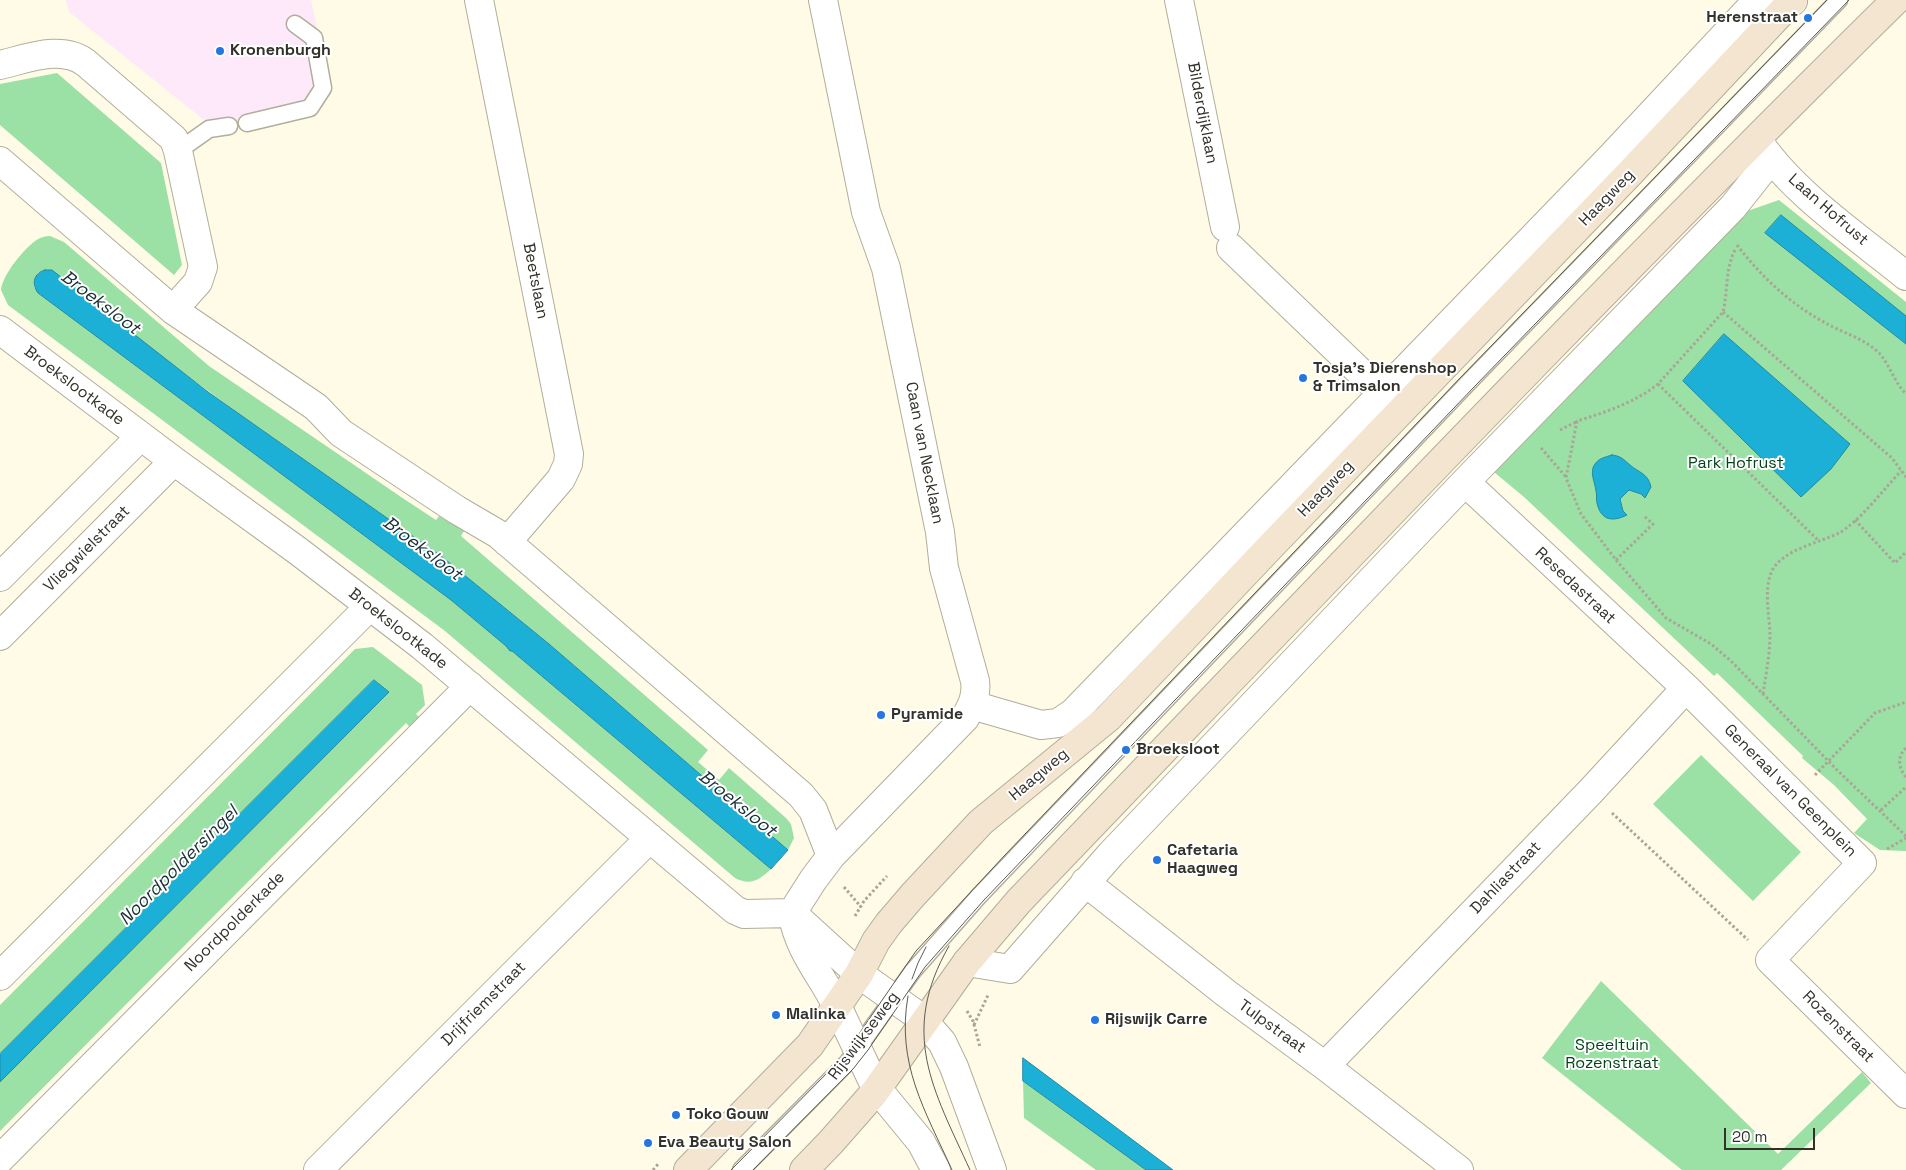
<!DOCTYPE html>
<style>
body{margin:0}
#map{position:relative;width:1906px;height:1170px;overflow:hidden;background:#fffbe7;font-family:"Space Grotesk",sans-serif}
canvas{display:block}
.scale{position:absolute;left:1724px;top:1128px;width:91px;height:22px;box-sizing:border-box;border:2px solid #32312a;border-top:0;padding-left:6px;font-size:15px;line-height:18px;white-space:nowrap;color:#32312a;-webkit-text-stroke:4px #fff;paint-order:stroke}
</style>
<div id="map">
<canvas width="1906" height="1170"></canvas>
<div class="scale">20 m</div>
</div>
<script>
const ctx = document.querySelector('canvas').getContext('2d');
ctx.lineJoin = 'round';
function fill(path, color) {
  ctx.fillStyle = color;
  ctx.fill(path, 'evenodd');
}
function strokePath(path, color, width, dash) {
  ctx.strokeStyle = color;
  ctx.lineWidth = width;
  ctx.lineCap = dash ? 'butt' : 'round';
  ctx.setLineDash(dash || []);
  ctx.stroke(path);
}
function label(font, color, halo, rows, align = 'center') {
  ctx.font = font + ' "Space Grotesk",sans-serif';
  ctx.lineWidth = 4;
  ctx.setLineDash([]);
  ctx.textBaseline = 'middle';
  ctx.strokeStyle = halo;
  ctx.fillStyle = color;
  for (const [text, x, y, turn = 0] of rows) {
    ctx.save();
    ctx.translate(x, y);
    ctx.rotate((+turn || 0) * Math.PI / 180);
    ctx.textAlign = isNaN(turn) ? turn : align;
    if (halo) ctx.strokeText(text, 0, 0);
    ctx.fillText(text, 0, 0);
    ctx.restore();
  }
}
fill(new Path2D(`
 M 66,0 L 311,0 L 331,91 L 323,92 L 311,114 L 219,132 L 69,12 Z`), '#fde9fa');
fill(new Path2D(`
 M 57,73 L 161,163 L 182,265 L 174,275 L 0,125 L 0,84 Z
 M 1779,200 L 1906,302 L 1906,851 L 1880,850 L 1854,833 L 1867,819 L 1834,785 L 1802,758 L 1803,756 L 1717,673 L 1714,676 L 1524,497 L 1494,472 L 1739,214 Z
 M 50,236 L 64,242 L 209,366 L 404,499 L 436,520 L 439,516 L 464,531 L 461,536 L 708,750 L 698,762 L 719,780 L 729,768 L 786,818 L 791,824 L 794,838 L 788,850 L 549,644 L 441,556 L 238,413 L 170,363 L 39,272 L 35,277 L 34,287 L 38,293 L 451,600 L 771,869 C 759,880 751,886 735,878 L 445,631 L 8,305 L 1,290 C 2,275 25,247 38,239 C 42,237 46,236 50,236 Z
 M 373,647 L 422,685 L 425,705 L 416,714 L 421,719 L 412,729 L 406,723 L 0,1131 L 0,1082 L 388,692 L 374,680 L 0,1054 L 0,1005 L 355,649 Z
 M 1701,755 L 1801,852 L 1753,901 L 1653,804 Z
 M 1601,981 L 1778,1154 L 1862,1072 L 1871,1083 L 1781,1170 L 1682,1170 L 1542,1058 Z
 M 1023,1081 L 1146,1170 L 1096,1170 L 1024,1118 Z`), '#9be0a5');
const water = new Path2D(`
 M 1781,215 L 1906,316 L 1906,344 L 1765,233 Z
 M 45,270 L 52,270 L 208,392 L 441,556 L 549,644 L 788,850 L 771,869 L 512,651 L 510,651 L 506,646 L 451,600 L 38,293 C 31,283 34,273 45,270 Z
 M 1724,334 L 1850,444 L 1831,469 L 1801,497 L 1683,381 Z
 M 1612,455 C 1621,456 1623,459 1630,465 C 1639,473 1648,473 1651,487 L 1645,498 L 1641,494 L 1629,490 L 1620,499 L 1623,511 L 1627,515 C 1613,522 1601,521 1597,503 C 1596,499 1597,495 1596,491 C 1595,482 1589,472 1595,464 C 1599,458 1606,457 1612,455 Z
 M 374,680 L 389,692 L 0,1082 L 0,1054 Z
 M 1023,1058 L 1173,1170 L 1146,1170 L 1023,1081 Z`);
fill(water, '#1db0d6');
strokePath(water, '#238aa2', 1);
const service = new Path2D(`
 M 247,123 L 310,108 L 323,88 L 314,38 L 295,24
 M 178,151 L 209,129 L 229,126
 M 741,1170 L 847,1063 L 913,971 L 979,896 L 1469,382 L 1839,0`);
const minor = new Path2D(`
 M 479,0 L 569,454 L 568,464 L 561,479 L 507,542
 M 823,0 L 866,212 L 886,268 L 940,532 L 944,568 L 975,681 C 977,696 972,706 965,718 L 831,856 L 813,880 L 792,913 C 800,953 819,971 837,1006
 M 1179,0 L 1225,227
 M 0,65 C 26,59 62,44 86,63 L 174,139 L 178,151 L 203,267 L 198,282 L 173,310
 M 1761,145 C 1795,194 1859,238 1906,276
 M 0,161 L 173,310 L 316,407 L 341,433 L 457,510 L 498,534 L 801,795 L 813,810 L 831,856
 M 1231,248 L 1381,392
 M 0,330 L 174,461 L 298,551 L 422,646 L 735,910 L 744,914 L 792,913 L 859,974
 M 1465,482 L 1686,688 L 1862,863 L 1770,960 L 1906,1094
 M 0,577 L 141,436
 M 0,636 L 174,461
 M 972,705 L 1041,725 L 1058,723 L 1073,713 L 1611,157 L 1756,2 L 1793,1
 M 1085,882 L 1227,994 L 1325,1066 L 1459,1170
 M 967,962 L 1010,969 L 1111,854 L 1465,482 L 1733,207 L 1771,159
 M 0,976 L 370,606
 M 1325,1066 L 1590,792 L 1686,688
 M 0,1159 L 470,686
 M 318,1170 L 650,838`);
const tertiary = new Path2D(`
 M 859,974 L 920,1017 L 942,1042 L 954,1067 L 992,1170
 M 837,1006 L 875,1086 L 921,1142 L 936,1170`);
const secondary = new Path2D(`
 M 688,1170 L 810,1045 L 859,974 L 876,941 L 889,923 L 913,895 L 981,822 L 1108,718 L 1271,546 L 1630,173 L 1793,0
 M 804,1170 L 831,1142 L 874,1093 L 967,962 L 1019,901 C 1309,599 1597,294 1896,0`);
strokePath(service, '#b1ae9b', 19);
strokePath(minor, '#b1ae9b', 30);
strokePath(tertiary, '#b1ae9b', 30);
strokePath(secondary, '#b1ae9b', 30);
strokePath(new Path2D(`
 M 1737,245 C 1761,276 1788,302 1822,321 C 1840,332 1864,338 1879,353 C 1890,365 1894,382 1906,394
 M 1735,250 C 1725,269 1728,292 1723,312 L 1658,384 C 1634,403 1606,412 1577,421 L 1566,478 L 1581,514 L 1616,560 L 1666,618 L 1711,644 L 1731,661 L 1838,771 L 1906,836
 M 1723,312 L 1892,458 L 1906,477
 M 1658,384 L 1819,541
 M 1560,430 L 1576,422
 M 1541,448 L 1566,477
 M 1855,520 L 1895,563 L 1906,552
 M 1616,560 L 1653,524 L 1644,516
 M 1763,694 C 1766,674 1770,654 1770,633 C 1769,613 1764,592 1771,573 C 1780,550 1819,543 1839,533 C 1859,522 1884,489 1901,471
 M 1906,748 C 1897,756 1898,768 1906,777
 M 1815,775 L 1875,713 L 1906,702
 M 1881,810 L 1906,787
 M 1612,813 L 1748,940
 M 1887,849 L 1906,838
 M 844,887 L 861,907
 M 855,916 L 864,901 L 887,876
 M 967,1011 L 973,1021 L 980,1047
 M 974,1025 L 988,995
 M 653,1170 L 659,1163`), '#a9a698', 3, [2.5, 2.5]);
strokePath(service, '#fff', 16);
strokePath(minor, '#fff', 28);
strokePath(tertiary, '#fff', 28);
strokePath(secondary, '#f3e5d0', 28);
strokePath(new Path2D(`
 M 949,946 C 899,1033 933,1089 970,1170
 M 912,979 L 918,963 L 926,947
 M 908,996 C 896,1064 925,1110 952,1170
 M 731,1170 L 840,1060 L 854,1041 L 916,951 L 1005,855 L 1461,377 L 1827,0
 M 753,1170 L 853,1069 L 868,1050 L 925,967 L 984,900 L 1474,387 L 1849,0`), '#5d5c52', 1);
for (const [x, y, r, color] of [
 [1808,18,5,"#2476e1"],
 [220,51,5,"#2476e1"],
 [1303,378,5,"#2476e1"],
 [881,715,5,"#2476e1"],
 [1126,750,5,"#2476e1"],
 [1157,860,5,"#2476e1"],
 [776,1015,5,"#2476e1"],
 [1095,1020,5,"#2476e1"],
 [676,1115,5,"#2476e1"],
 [648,1143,5,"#2476e1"]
]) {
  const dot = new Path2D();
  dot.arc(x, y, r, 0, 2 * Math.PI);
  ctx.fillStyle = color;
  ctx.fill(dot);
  strokePath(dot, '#fff', 2);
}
label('bold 16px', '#32312a', '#fff', [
 ["Herenstraat",1798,18,"right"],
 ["Kronenburgh",230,51],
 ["Tosja's Dierenshop",1313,369],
 ["& Trimsalon",1313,387],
 ["Pyramide",891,715],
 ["Broeksloot",1136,750],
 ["Cafetaria",1167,851],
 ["Haagweg",1167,869],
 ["Malinka",786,1015],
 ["Rijswijk Carre",1105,1020],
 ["Toko Gouw",686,1115],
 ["Eva Beauty Salon",658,1143]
], 'left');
label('16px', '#32312a', '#fff', [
 ["Bilderdijklaan",1202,113,79],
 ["Haagweg",1607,198,-46],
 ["Laan Hofrust",1828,210,41],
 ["Beetslaan",535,281,79],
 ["Broekslootkade",74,386,37],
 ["Caan van Necklaan",924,453,79],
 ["Haagweg",1326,489,-46],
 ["Vliegwielstraat",87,549,-45],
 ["Resedastraat",1575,586,43],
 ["Broekslootkade",398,629,38],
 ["Haagweg",1039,775,-40],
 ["Generaal van Geenplein",1790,791,45],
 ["Dahliastraat",1506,878,-46],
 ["Noordpolderkade",235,922,-45],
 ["Drijfriemstraat",484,1004,-45],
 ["Tulpstraat",1272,1027,36],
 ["Rozenstraat",1838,1027,45],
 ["Rijswijkseweg",864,1036,-53]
]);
label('16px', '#044318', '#fff', [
 ["Park Hofrust",1736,464],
 ["Speeltuin",1612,1046],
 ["Rozenstraat",1612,1064]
]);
label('italic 18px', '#192f36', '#fff', [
 ["Broeksloot",100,303,37],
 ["Broeksloot",422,549,37],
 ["Broeksloot",737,804,39],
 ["Noordpoldersingel",179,866,-45]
]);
</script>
